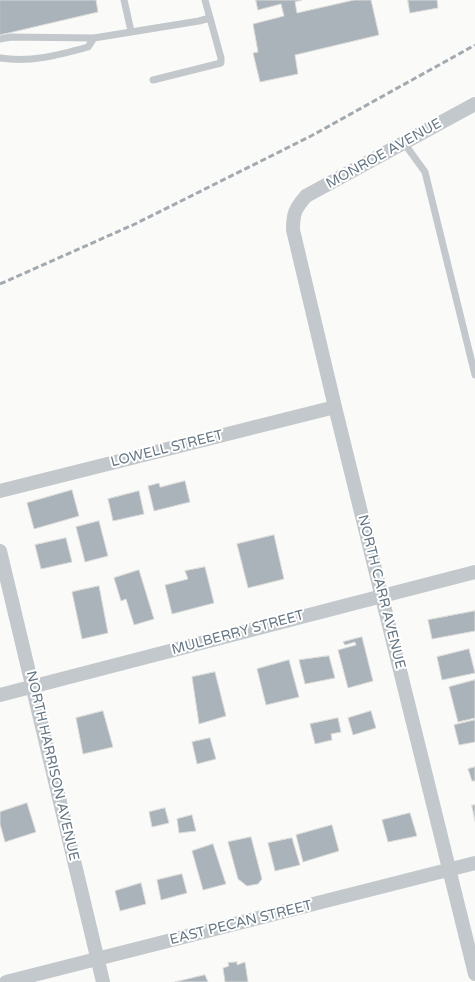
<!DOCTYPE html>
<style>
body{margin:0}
canvas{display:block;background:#fafaf8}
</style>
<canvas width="475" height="982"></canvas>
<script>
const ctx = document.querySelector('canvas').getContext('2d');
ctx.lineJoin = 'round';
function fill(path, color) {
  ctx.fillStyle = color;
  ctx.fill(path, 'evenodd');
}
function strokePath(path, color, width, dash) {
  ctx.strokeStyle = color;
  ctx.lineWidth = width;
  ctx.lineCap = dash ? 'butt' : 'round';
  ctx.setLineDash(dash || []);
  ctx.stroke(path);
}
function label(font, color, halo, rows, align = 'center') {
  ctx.font = font + ' "Varela Round",sans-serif';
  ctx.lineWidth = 4;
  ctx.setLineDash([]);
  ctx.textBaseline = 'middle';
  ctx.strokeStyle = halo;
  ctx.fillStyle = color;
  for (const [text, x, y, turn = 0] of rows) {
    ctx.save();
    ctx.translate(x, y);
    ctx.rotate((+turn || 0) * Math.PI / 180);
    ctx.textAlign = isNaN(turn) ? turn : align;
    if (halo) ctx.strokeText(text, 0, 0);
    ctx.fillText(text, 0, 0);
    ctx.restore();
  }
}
const building = new Path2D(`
 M 0,0 L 96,0 L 98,12 L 0,35 Z
 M 256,0 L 302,0 L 295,2 L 297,13 L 354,0 L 371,0 L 379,35 L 295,55 L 298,74 L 260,82 L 253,53 L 258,52 L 253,24 L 284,16 L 281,4 L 258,10 Z
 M 408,0 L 437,0 L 438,8 L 410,13 Z
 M 185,481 L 190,502 L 154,511 L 148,486 L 159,483 L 160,487 Z
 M 72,490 L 79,516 L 34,529 L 27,503 Z
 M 139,491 L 144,514 L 113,521 L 108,499 Z
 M 99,521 L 108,556 L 85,562 L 76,527 Z
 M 274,535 L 284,579 L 248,588 L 237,544 Z
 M 66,538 L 72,562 L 41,569 L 35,545 Z
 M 205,567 L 214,603 L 172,614 L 165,585 L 188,579 L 185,571 Z
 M 139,570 L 154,619 L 134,625 L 126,599 L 121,601 L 114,578 Z
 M 99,586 L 108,633 L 82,639 L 72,592 Z
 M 475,611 L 475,631 L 432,639 L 428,620 Z
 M 362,637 L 373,681 L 348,688 L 338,650 L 356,645 L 355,642 L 345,645 L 343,642 Z
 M 469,649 L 475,673 L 442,680 L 437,657 Z
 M 329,656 L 335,678 L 305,684 L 299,660 Z
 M 289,660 L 299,697 L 266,705 L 257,669 Z
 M 215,672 L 226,716 L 199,724 L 192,677 Z
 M 475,680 L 475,718 L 458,722 L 449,687 Z
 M 103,711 L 113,747 L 83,754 L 76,718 Z
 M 371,711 L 376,728 L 353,735 L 348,718 Z
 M 338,718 L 341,732 L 331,734 L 332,740 L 315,744 L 310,724 Z
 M 475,720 L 475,742 L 459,745 L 454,725 Z
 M 210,738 L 216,759 L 197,764 L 192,742 Z
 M 475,767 L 475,781 L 472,781 L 468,769 Z
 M 27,803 L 36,832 L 5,842 L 0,824 L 0,812 Z
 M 472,805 L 475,805 L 475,821 Z
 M 165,808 L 169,823 L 152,827 L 149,812 Z
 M 410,813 L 417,836 L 388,842 L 382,820 Z
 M 192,815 L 196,831 L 179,833 L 177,819 Z
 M 332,825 L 339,851 L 303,862 L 296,835 Z
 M 251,837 L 262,879 L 258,884 L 247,886 L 238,879 L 228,842 Z
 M 292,838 L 300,865 L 275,871 L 268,843 Z
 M 213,844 L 226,884 L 203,890 L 192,851 Z
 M 182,874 L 187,893 L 161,900 L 157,880 Z
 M 141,883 L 146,904 L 120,911 L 115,891 Z
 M 237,962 L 237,965 L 245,962 L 248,982 L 225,982 L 223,968 L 229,966 L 228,963 Z
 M 205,975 L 208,982 L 175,982 Z`);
fill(building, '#aab3b9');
strokePath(building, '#dcdcda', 1);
strokePath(new Path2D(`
 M 124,0 L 131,31
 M 0,39 L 11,37 L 94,38 L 199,21 L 210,18 L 205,0
 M 0,58 C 30,63 59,55 88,47 L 94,38
 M 153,80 L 221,63 L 221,58 L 210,18
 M 404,143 L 425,172 L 475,375`), '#c3c8cc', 7);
strokePath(new Path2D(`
 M 475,104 L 306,196 C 295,209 293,213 293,230 L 335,407 L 475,974
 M 0,491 L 335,407
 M 0,551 L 103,982
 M 0,695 L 475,572
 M 6,982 L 475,863`), '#c3c8cc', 14);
strokePath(new Path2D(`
 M 0,284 L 135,224 L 311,136 L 475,45`), '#a2aab0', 3, [6, 3]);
label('14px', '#657683', '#fff', [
 ["MONROE AVENUE",384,154,-29],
 ["LOWELL STREET",167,449,-14],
 ["NORTH CARR AVENUE",381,592,76],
 ["MULBERRY STREET",238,633,-15],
 ["NORTH HARRISON AVENUE",52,766,77],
 ["EAST PECAN STREET",241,923,-14]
]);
</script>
